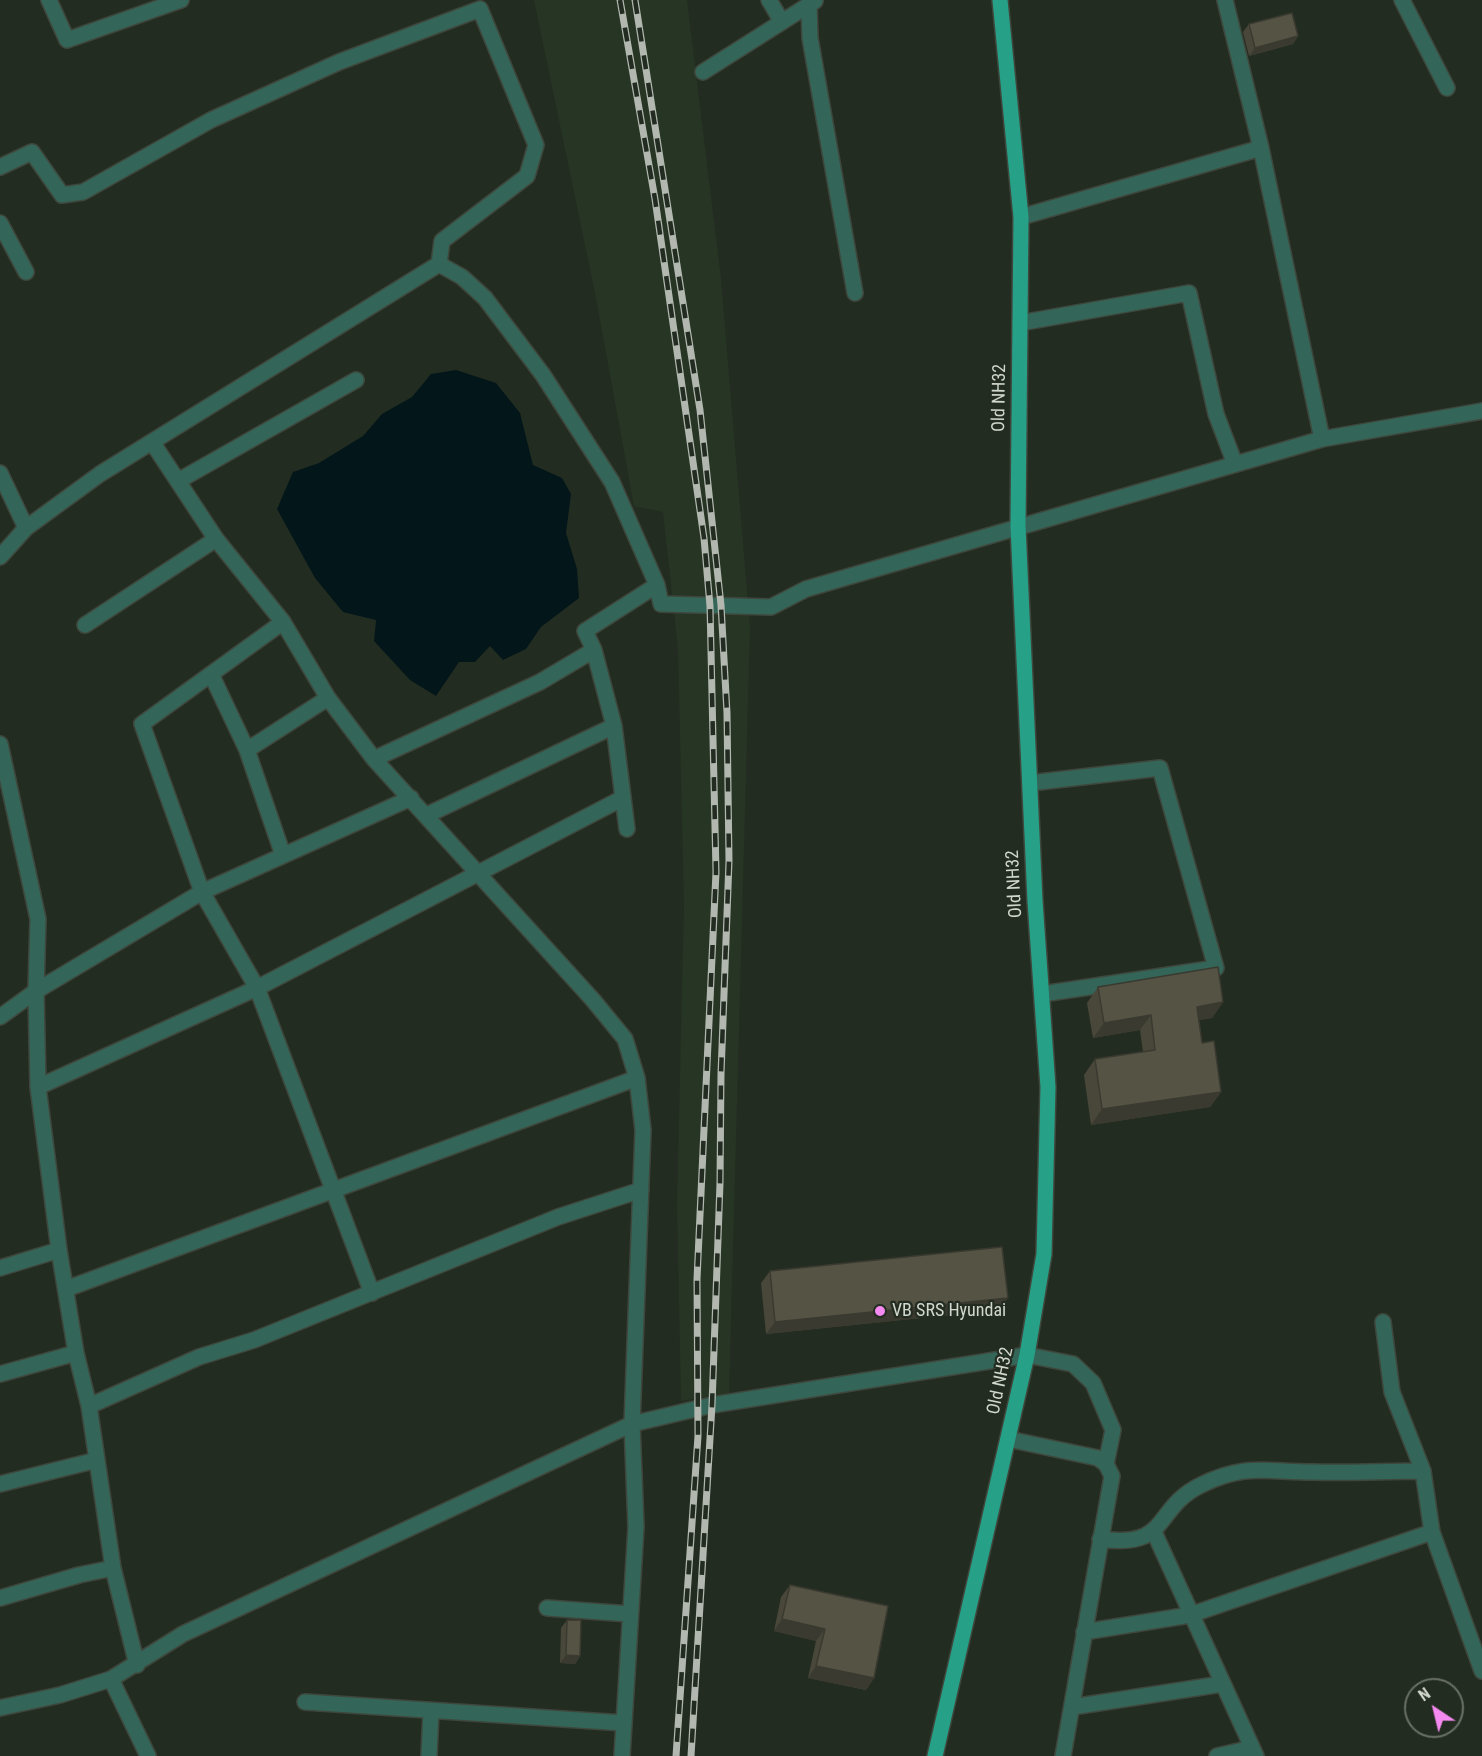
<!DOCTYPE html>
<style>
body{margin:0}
#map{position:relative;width:1482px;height:1756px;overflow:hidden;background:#232c21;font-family:"Roboto Condensed",sans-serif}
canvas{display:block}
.north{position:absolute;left:1404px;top:1678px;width:60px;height:60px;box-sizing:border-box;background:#232c21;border:2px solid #697067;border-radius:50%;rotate:325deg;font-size:16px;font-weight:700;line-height:24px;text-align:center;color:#d1d7cf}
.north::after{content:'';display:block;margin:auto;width:21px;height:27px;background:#f489ef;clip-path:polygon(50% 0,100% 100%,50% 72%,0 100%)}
</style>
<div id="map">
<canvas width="1482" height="1756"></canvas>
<div class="north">N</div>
</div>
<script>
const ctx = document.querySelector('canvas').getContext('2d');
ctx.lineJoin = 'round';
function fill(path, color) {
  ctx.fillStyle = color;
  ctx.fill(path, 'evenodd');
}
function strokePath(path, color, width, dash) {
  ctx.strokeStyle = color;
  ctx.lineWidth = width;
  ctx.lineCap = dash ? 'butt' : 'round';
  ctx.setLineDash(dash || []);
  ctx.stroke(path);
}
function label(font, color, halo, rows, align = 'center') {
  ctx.font = font + ' "Roboto Condensed",sans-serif';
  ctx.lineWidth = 4.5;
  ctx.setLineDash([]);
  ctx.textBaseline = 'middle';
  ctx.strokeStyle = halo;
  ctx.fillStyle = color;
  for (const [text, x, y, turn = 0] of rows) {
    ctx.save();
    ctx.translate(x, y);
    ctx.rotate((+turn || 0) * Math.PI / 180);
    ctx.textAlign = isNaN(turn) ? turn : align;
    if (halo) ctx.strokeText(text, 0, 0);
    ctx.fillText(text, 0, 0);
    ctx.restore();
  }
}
fill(new Path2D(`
 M 534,0 L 687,0 L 721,279 L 750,627 L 729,1393 L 681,1401 L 677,1204 L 684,905 L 678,649 L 663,512 L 634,506 L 596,298 Z`), '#273524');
fill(new Path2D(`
 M 456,370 L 496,383 L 520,413 L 533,465 L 562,478 L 571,494 L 566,533 L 577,569 L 579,598 L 541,627 L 526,649 L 503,660 L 490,646 L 475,662 L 459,662 L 436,696 L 410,680 L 374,641 L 376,620 L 343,612 L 315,578 L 277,509 L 293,472 L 319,463 L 363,436 L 382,414 L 412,397 L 431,374 Z`), '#03171a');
const minor = new Path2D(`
 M 49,0 L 67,40 L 181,0
 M 769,0 L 782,22
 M 1225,0 L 1261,148 L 1322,439
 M 1402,0 L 1447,88
 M 809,5 L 810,38 L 855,293
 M 703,72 L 815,1
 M 0,167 L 32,152 L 62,195 L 83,192 L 211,120 L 339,62 L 480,9 L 536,145 L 527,176 L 442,241 L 439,264
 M 1021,217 L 1261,148
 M 0,223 L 26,272
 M 1020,323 L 1189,293 L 1216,414 L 1235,464
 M 0,473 L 26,528
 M 178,481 L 356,380
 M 0,557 L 26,528 L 100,474 L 439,264 L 462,277 L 485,298 L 543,375 L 612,482 L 657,585 L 661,604 L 771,607 L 806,589 L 1322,439 L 1482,411
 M 283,622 L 142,724 L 202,892 L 257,988 L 372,1293
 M 85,625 L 216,539
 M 594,650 L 614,726 L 627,829
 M 211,674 L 247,750
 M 0,744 L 38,919 L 36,991 L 0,1017
 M 374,759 L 540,682 L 594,650 L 585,631 L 657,585
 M 1030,783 L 1160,768 L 1216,968 L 1042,994
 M 427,815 L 614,726
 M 283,855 L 247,750 L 328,698
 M 38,1087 L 257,988 L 623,798
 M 0,1268 L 59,1250
 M 66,1289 L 637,1078
 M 1383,1322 L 1392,1392 L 1423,1471 L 1432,1532 L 1482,1671
 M 0,1374 L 76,1353
 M 89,1406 L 199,1357 L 254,1340 L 558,1217 L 641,1190
 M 1008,1439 L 1098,1458 L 1106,1464 L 1112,1476 L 1063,1756
 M 0,1484 L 97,1460
 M 1154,1532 L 1256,1756
 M 1100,1539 C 1171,1549 1152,1509 1201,1485 C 1246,1463 1266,1472 1313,1472 C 1349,1473 1386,1471 1423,1471
 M 0,1598 L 79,1575 L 113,1568
 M 547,1608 L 630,1614
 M 1084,1632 L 1190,1615 L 1432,1532
 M 137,1665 L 113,1568 L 89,1406 L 76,1353 L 59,1250 L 38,1087 L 36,991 L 202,892 L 411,798
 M 111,1679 L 148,1756
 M 305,1702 L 624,1723
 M 1072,1707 L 1222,1684
 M 0,1708 L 60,1695 L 111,1679 L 183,1634 L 632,1424 L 643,1130 L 637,1078 L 625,1039 L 593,1000 L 374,759 L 328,698 L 283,622 L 216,539 L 152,442
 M 429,1756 L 431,1711
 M 622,1756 L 636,1527 L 632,1424 L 712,1405 L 1027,1355 L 1073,1364 L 1093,1383 L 1113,1430 L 1106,1464
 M 1217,1756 L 1252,1748`);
const major = new Path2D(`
 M 935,1756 L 1027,1355 L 1044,1254 L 1048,1087 L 1035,901 L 1018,526 L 1021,217 L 1000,0`);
strokePath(minor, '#3f473d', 18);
strokePath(major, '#3f473d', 18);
strokePath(minor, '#336659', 15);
strokePath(major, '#26a188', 15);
const rail = new Path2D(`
 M 620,0 L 655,199 L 704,538 L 710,606 L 716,872 L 697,1279 L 698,1436 L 676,1756
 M 635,0 L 700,410 L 721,605 L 727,713 L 729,861 L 721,1074 L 720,1183 L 712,1405 L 691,1756`);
strokePath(rail, '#b2b8b0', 7);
strokePath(rail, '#232c21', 4.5, [14]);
fill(new Path2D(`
 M 1249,24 L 1298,36 L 1293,44 L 1249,56 L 1243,32 Z
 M 1098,987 L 1223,1002 L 1212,1018 L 1199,1020 L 1202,1043 L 1221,1092 L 1210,1107 L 1091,1125 L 1084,1075 L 1095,1059 L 1143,1052 L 1140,1030 L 1093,1038 L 1087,1003 Z
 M 770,1271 L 1008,1298 L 999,1310 L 766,1334 L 761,1283 Z
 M 790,1585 L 874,1678 L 866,1690 L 808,1678 L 816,1641 L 774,1631 L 781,1597 Z
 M 567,1620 L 580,1656 L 575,1664 L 560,1663 L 561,1628 Z`), '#48473a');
fill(new Path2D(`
 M 1298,36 L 1293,44 L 1249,56 L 1255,48 Z
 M 1223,1002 L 1212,1018 L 1186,1022 L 1197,1007 Z
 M 1151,1015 L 1140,1030 L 1093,1038 L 1104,1023 Z
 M 1221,1092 L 1210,1107 L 1091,1125 L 1102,1109 Z
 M 1008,1298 L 999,1310 L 766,1334 L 775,1322 Z
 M 782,1619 L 825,1629 L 816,1641 L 774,1631 Z
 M 566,1655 L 580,1656 L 575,1664 L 560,1663 Z
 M 816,1666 L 874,1678 L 866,1690 L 808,1678 Z`), '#3b3a30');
const building = new Path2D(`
 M 1292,13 L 1298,36 L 1255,48 L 1249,24 Z
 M 1218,967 L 1223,1002 L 1197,1007 L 1202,1043 L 1214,1041 L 1221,1092 L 1102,1109 L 1095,1059 L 1155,1050 L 1151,1015 L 1104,1023 L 1098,987 Z
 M 1002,1247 L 1008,1298 L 775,1322 L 770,1271 Z
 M 790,1585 L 888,1606 L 874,1678 L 816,1666 L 825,1629 L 782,1619 Z
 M 567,1620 L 581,1620 L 580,1656 L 566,1655 Z`);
fill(building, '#545344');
strokePath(building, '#3b3a30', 1.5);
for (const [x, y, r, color] of [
 [880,1311,6,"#f489ef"]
]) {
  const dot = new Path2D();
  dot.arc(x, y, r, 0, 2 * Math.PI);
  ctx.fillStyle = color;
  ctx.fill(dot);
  strokePath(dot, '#232c21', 2);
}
label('18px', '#d1d7cf', '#232c21', [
 ["Old NH32",1000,398,-89],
 ["Old NH32",1015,884,-93],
 ["Old NH32",1001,1381,-78]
]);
label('18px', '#d1d7cf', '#232c21', [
 ["VB SRS Hyundai",892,1311]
], 'left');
</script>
